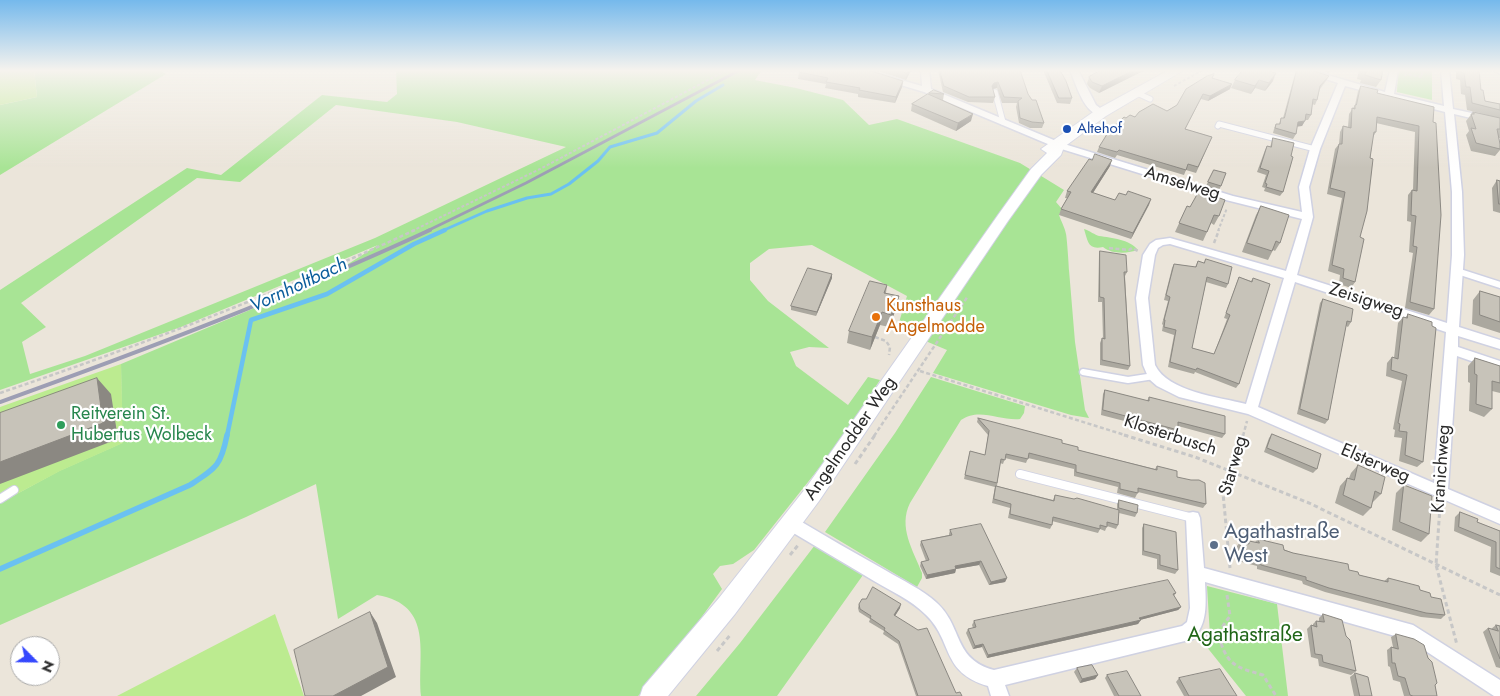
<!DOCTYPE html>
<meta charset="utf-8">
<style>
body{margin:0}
#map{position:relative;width:1500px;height:696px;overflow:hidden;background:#ebe5da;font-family:Jost,sans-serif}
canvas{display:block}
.north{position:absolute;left:10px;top:636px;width:50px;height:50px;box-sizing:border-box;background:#fff;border:1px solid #a9a9a9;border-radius:50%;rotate:113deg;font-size:14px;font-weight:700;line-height:20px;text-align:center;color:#292929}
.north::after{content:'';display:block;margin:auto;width:18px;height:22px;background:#3548fd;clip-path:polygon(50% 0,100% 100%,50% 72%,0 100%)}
</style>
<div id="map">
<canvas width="1500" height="696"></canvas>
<div class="north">N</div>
</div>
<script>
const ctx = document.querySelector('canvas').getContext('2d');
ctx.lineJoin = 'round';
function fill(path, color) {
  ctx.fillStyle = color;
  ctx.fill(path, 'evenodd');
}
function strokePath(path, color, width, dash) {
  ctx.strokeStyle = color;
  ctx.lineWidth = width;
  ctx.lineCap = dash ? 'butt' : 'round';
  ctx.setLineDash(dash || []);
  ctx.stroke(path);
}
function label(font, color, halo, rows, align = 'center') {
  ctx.font = font + ' Jost,sans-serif';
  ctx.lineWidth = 4.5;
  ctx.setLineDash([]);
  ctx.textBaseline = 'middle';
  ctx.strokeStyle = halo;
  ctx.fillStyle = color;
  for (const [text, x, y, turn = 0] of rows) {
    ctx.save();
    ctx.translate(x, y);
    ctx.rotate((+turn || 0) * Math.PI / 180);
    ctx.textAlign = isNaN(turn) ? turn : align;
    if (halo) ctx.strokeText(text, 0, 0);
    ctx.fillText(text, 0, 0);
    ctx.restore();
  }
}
fill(new Path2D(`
 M 34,70 L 159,70 L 166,74 L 0,175 L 0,105 L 37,97 Z
 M 396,70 L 762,70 L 755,80 L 796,88 L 843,100 L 869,125 L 897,119 L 1020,163 L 1064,190 L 1056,202 L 1062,209 L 1059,215 C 1061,221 1065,228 1066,234 C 1067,238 1069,267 1069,270 L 1075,342 L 1085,410 L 1089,418 L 1071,415 L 933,373 L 947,350 L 897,329 L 907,296 L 812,245 L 769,249 L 750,263 L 750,280 L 768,301 L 829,348 L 809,347 L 790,352 L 796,366 L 848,405 L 868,377 L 880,380 L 835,448 L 754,550 L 733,564 L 720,566 L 713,574 L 722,589 L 658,677 L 638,696 L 421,696 C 417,654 435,605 377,595 L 338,619 L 316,484 L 246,517 L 0,625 L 0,503 L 59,471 L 122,443 L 121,364 L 326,278 L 378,245 L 181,327 L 0,390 L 0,290 L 187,168 L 221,175 L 322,95 L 387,102 L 397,94 ZM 336,105 L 457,122 L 566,147 L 375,238 L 85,356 L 30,374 L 22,342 L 46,327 L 21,303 L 197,178 L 240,182 Z
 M 1398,70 L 1432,70 L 1432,100 L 1397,92 Z
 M 1084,229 C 1090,231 1095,235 1099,236 C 1112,238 1129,239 1138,250 C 1129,253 1113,255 1103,247 C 1088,250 1088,242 1084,229 Z
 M 931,377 L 1025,406 L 1024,413 L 1020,419 C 1000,421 979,407 961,420 L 910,503 C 898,527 913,550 922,573 L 922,578 L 917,587 L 825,532 L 895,433 Z
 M 815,545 L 863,575 L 777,696 L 696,696 L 740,643 Z
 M 1207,586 L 1277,604 L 1288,696 L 1246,696 L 1206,646 L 1210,636 Z`), '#a8e495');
fill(new Path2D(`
 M 0,70 L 34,70 L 37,97 L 0,105 Z
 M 121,364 L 123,443 L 60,471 L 0,503 L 0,407 Z
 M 275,614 L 304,696 L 117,696 Z`), '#bceb90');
strokePath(new Path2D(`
 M 442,231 L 487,211 L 527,198 L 551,194 L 569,184 L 598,161 L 610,147 L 657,133 L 696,101 L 723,85`), '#6ac1f1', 3);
strokePath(new Path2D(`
 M 227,436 L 251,320 L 327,294 L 414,244 L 445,230`), '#6ac1f1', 4.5);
strokePath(new Path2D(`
 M 0,569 L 190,485 C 216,468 221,466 227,435`), '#6ac1f1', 5.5);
const laneFar2 = new Path2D(`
 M 995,92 L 1003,122
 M 1137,93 L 1150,99
 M 1218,126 L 1219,124 L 1315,149`);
const laneFar1 = new Path2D(`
 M 1457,271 L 1500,285
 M 1083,372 L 1128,380 L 1154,376`);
const lane = new Path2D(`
 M 1020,474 L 1193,518
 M 0,499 L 14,490`);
const street = new Path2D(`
 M 851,70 L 866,70 L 922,86 L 921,70 L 929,70 L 931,89 L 1061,143 L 1233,196 L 1302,212 L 1299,187 L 1310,149 L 1338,83 L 1297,70 L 1311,70 L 1385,92 L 1390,70 L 1398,70 L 1394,94 L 1444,106 L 1441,70 L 1449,70 L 1453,109 L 1500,119 L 1500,125 L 1454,114 L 1462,192 L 1464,255 L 1459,327 L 1500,340 L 1500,349 L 1458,336 L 1458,347 L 1500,361 L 1500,371 L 1457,356 L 1448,489 L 1500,511 L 1500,524 L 1248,414 L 1179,397 L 1157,386 L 1149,379 L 1143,365 L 1136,298 L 1143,255 L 1150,244 L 1156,240 L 1170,238 L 1286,271 L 1302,219 L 1226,200 L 1055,147 L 924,92 ZM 1345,86 L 1445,112 L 1452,192 L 1452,255 L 1447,323 L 1297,275 L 1313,217 L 1309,187 L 1320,149 ZM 1170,244 L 1284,278 L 1246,404 C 1219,397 1168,392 1155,365 L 1148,298 L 1155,255 L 1158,248 L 1163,245 ZM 1295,282 L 1446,332 L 1434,483 L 1258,407 Z
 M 1070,70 L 1078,70 L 1096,105 L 1104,111 L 1104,115 C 1085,118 1076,84 1070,70 Z
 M 1493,70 L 1500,70 L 1500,74 Z
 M 1193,512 L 1198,513 L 1200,518 L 1204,568 L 1413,625 L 1500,680 L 1500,696 L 1494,696 L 1409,640 L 1205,582 C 1206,603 1208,623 1193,639 L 1005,685 L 1009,696 L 991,696 L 988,686 C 940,672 954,641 925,614 C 911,600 891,591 874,581 C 844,563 814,545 785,528 L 782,523 L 785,518 L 790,516 L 795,518 C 825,536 855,553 885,570 C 903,581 922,589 937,603 C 963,627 953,659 994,670 L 1182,626 L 1187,622 L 1190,608 L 1186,518 L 1188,513 Z`);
const secondary = new Path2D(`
 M 1169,70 L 1184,70 L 1106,116 L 1064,147 L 1061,155 L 1041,175 L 1008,221 L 819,501 L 735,614 L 668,696 L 640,696 L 643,687 L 719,598 L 805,489 L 998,215 L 1031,169 L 1047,153 L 1041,149 L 1096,110 Z`);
strokePath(laneFar2, '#cfd1e2', 7);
strokePath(laneFar1, '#cfd1e2', 9);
strokePath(lane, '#cfd1e2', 10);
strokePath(street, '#cfd1e2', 3);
strokePath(secondary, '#cfd1e2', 2);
strokePath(new Path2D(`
 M 1405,76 L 1406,74 L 1422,77 L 1422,70
 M 1174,86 L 1203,70
 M 412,231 L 540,169 L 727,70
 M 1218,231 L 1227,208`), '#c7c7c7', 2, [3, 2]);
strokePath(new Path2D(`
 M 1214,243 L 1219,230
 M 1109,248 L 1129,250 L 1132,248 L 1138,251
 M 875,337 L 886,341 L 890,347 L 889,355
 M 920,371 L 1128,436
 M 0,393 C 141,345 279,293 415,230
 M 874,436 L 968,296
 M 1243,436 L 1247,421`), '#c7c7c7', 2.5, [4, 2.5]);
strokePath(new Path2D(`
 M 1124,435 L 1195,457 L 1309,503 L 1500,595
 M 855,464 L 875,435
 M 1440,506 L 1436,565 L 1457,645
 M 790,555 L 799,544
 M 1230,568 L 1223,493 L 1233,469 L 1243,435
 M 1227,595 L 1230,616 L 1218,633 C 1226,664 1234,667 1263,675 L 1276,696
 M 1206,634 L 1218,640
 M 717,651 L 731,634`), '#c7c7c7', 3, [4.5, 3]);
strokePath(laneFar2, '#fff', 5);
strokePath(laneFar1, '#fff', 6);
strokePath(lane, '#fff', 8);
fill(street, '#fff');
fill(secondary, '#fff');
strokePath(new Path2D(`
 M 427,231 L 526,183 L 740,70`), '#9d9eb4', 3);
strokePath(new Path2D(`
 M 0,402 C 145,350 290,295 430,230`), '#9d9eb4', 4);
fill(new Path2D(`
 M 874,70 L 911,70 L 906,80 Z
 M 938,70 L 1020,70 L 1028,94 L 1044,123 L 1042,128 L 1030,128 L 1019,123 L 1016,107 L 1017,103 L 1002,103 L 997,88 L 993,89 L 995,97 L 993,103 L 968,102 L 943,92 Z
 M 1043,70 L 1060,70 L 1072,98 L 1070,104 L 1057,103 Z
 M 1101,70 L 1145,70 L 1099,93 L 1090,88 L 1087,84 L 1089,77 Z
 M 1296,70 L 1311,70 L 1329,76 L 1326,81 L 1320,89 L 1317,100 L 1315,105 L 1312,104 L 1311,115 L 1308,120 L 1305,120 L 1302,126 L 1297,126 L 1296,134 L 1293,139 L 1273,133 L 1274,129 L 1276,124 L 1279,124 L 1281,118 L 1283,118 Z
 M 1319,70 L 1330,70 L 1329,73 Z
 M 1359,70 L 1383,70 L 1381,80 L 1376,87 L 1360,83 L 1361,80 L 1357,79 Z
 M 1456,70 L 1479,70 L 1481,90 L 1485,101 L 1500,104 L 1500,138 L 1499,138 L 1500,144 L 1500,150 L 1495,156 L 1471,151 L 1466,135 L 1469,131 L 1466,121 L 1473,112 L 1484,114 L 1467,110 L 1465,95 L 1461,94 L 1460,80 L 1456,79 Z
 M 799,72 L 903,81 L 902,87 L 895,103 L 858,97 L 858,94 L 825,88 L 826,84 L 798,79 Z
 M 1212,78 L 1230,89 L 1208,101 L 1201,99 L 1185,129 L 1212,137 L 1196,173 L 1186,170 L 1184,175 L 1117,155 L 1115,158 L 1097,152 L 1099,147 L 1126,118 L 1167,111 L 1177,105 Z
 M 1235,80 L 1273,81 L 1265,91 L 1255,88 L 1251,94 L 1231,88 Z
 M 1361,86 L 1377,93 L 1433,122 L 1434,309 L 1429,315 L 1405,308 L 1413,253 L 1409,252 L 1411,222 L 1407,221 L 1408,195 L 1412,190 L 1413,190 L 1415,132 L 1376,123 L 1376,132 L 1373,137 L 1360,237 L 1355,282 L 1351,288 L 1339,284 L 1340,275 L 1328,271 L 1342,198 L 1327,194 L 1335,149 L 1339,144 L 1340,132 L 1343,126 L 1348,127 L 1349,114 L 1355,105 L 1358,91 Z
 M 929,93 L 944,94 L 943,100 L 971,121 L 956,131 L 911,111 L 912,104 L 928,94 Z
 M 1273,138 L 1283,192 L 1280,196 L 1264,191 L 1265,188 L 1262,187 L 1266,175 L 1257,172 L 1265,150 L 1267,146 L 1270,147 Z
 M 1110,166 L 1093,193 L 1115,200 L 1126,195 L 1151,199 L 1131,239 L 1059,215 L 1061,209 L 1067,198 L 1065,198 L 1067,191 Z
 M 1214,170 L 1221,186 L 1219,190 L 1206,186 Z
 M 1497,180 L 1500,181 L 1500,213 L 1493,211 L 1492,188 Z
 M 1217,197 L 1219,216 L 1214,225 L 1211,223 L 1203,241 L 1175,232 L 1187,206 L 1190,207 Z
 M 1261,206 L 1280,243 L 1275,251 L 1273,250 L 1268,260 L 1242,252 L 1256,215 Z
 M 1100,251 L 1127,272 L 1125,276 L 1130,366 L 1128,370 L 1100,365 L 1100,343 L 1102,338 L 1103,339 L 1102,302 L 1098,302 L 1099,255 Z
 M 1206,259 L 1228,284 L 1226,288 L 1206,282 L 1192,348 L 1214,354 L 1227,319 L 1224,318 L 1237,282 L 1239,277 L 1251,281 L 1253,278 L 1239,384 L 1236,388 L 1195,372 L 1194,374 L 1168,367 L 1174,335 L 1162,331 L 1163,325 L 1162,324 L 1168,301 L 1164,300 L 1172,268 L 1174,264 L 1195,267 L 1198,261 L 1204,263 Z
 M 832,274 L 832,278 L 816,316 L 791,310 L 791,306 Z
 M 887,285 L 886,293 L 899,296 L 896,309 L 889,327 L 880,325 L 870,350 L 847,343 L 849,331 Z
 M 1480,291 L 1500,297 L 1500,333 L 1472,324 L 1473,300 Z
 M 1323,299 L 1351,322 L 1348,327 L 1346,326 L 1328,420 L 1325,424 L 1297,414 L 1320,303 Z
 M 1408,314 L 1423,462 L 1417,467 L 1399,461 L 1402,438 L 1394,437 L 1395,430 L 1393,429 L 1402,381 L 1386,376 L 1387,363 L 1392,357 L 1394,358 L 1398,323 L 1403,317 L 1405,318 Z
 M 1475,358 L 1500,366 L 1500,393 L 1492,391 L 1492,409 L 1484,417 L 1469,411 L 1470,383 L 1468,382 L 1468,366 Z
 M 1105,390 L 1147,401 L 1149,397 L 1225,434 L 1222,438 L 1178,426 L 1178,430 L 1175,434 L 1101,415 L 1103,394 Z
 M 978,418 L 1062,443 L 1078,450 L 1155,469 L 1157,466 L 1177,477 L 1206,504 L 1203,508 L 1138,492 L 1135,498 L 1117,493 L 1118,487 L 1074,476 L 1074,469 L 1028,458 L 1026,463 L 1005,458 L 1003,464 L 1000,463 L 997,486 L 1053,500 L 1055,495 L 1117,510 L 1117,504 L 1119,500 L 1137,513 L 1135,517 L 1119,513 L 1118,525 L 1116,529 L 1107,526 L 1105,531 L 1100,529 L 1098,533 L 1052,521 L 1052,525 L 1050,529 L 1008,518 L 1010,508 L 992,503 L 995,487 L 964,479 L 970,451 L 985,455 L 988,435 L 977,422 Z
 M 1272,434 L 1317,469 L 1313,473 L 1264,452 L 1269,438 Z
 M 1358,465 L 1381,494 L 1373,502 L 1372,502 L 1371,508 L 1363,516 L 1335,503 L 1340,486 L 1347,478 L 1349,478 L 1351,473 Z
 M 1404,485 L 1429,534 L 1421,542 L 1392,530 L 1396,493 Z
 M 1460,512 L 1477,522 L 1500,531 L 1500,576 L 1490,572 L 1491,547 L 1454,531 L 1455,517 Z
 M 1144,524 L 1178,570 L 1175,574 L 1157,569 L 1157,559 L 1142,555 L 1142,528 Z
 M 950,530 L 1007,578 L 1005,582 L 989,585 L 979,565 L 956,569 L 955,573 L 926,579 L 920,566 L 921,562 L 926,561 L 920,545 L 921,541 L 949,535 L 949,534 Z
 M 1258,539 L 1293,553 L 1349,570 L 1359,575 L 1384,581 L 1388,578 L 1420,590 L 1431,597 L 1445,615 L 1441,619 L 1421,617 L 1325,592 L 1303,584 L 1302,581 L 1257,569 L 1257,566 L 1238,561 L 1237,546 L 1240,542 L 1246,544 L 1249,541 L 1255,542 Z
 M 1176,593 L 1174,596 L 1181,607 L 1178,610 L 1140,620 L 1138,624 L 987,658 L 982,647 L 973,649 L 966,633 L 968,629 L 973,628 L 972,625 L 974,621 Z
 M 859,604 L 900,608 L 895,616 L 956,693 L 962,696 L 916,696 L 898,644 L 883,634 L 884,631 L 869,622 L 870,619 L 859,612 L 858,608 Z
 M 1323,614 L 1346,636 L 1356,671 L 1351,675 L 1319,666 L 1318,659 L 1311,657 L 1307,629 L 1311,625 L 1313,626 L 1313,624 L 1316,621 L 1319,621 L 1319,618 Z
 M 1496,625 L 1500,626 L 1500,668 L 1496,667 L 1483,632 L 1488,628 L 1491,629 Z
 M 1396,634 L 1435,685 L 1437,696 L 1404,696 L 1400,682 L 1393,680 L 1390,667 L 1388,666 L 1387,650 L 1391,647 L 1393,647 L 1391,637 Z
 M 1077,668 L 1098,675 L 1095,679 L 1080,683 L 1074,672 Z
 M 1355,673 L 1372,696 L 1354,696 L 1350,677 Z
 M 1107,675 L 1141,696 L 1114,696 L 1105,678 Z
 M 1179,678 L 1237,696 L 1184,696 L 1176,682 Z`), '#aba89f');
fill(new Path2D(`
 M 908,70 L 911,70 L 906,80 L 907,73 Z
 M 1134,70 L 1145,70 L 1099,93 L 1102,86 Z
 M 1276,73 L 1273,81 L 1265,91 L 1269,83 Z
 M 1259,80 L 1255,88 L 1251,94 L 1255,86 Z
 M 903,81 L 902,87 L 895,103 L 896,97 Z
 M 998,82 L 997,88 L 992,89 L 992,86 L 994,83 Z
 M 1232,84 L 1230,89 L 1208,101 L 1210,96 Z
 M 973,114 L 971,121 L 956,131 L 958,123 Z
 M 1305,121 L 1302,126 L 1295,127 L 1298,122 Z
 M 1112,160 L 1110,166 L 1089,199 L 1091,192 Z
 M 1151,199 L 1149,205 L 1131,239 L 1133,233 Z
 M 832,274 L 832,278 L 816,316 L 817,312 Z
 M 899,296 L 896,309 L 889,327 L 891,315 Z
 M 882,312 L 880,325 L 870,350 L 872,337 Z
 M 97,378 L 111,394 L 118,439 L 0,484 L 0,462 Z
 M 981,561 L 979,565 L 956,569 L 955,573 L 926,579 L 927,575 L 955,566 Z
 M 1007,578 L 1005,582 L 989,585 L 991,582 Z
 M 901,604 L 900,608 L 893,619 L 894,615 Z
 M 1181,607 L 1178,610 L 1136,621 L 1139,618 Z
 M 370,612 L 377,623 L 396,677 L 361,696 L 333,696 Z
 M 1141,620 L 1138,624 L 987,658 L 988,655 Z
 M 983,644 L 982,647 L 973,649 L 975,646 Z
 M 1098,675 L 1095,679 L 1080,683 L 1082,679 Z`), '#8b8882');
const building = new Path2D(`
 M 800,70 L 868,70 L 903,81 L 896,97 L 859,90 L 860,88 L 826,82 L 828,78 L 799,72 Z
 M 897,70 L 908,70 L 907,73 Z
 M 940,70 L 1020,70 L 1028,94 L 1032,100 L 1036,100 L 1044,123 L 1032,122 L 1020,118 L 1018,101 L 1022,98 L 1004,97 L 998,82 L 994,83 L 992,86 L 995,97 L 969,97 L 944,86 Z
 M 1047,70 L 1060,70 L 1066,81 L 1072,98 L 1059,98 Z
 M 1101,70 L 1134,70 L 1102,86 L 1092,82 L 1089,77 Z
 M 1243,70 L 1267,70 L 1276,73 L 1269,83 L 1259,80 L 1255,86 L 1235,80 Z
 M 1297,70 L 1311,70 L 1329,76 L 1320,86 L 1317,100 L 1313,99 L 1311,115 L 1306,114 L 1305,121 L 1298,122 L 1296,134 L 1275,128 L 1276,124 L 1280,124 L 1281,118 L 1284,118 Z
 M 1362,70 L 1383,70 L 1381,80 L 1365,75 L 1366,72 Z
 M 1461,70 L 1479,70 L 1481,90 L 1483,90 L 1485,101 L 1500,104 L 1500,110 L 1472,103 L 1470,87 L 1466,87 L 1464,73 L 1461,72 Z
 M 1214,74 L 1212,78 L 1232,84 L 1210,96 L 1203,94 L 1185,129 L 1212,137 L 1198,167 L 1188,164 L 1186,170 L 1119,150 L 1117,152 L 1099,147 L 1109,131 L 1124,117 L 1126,118 L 1130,115 L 1135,117 L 1139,112 L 1153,104 L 1167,111 L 1177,105 L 1186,89 L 1207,76 Z
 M 1361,86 L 1378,90 L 1377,93 L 1434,107 L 1433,122 L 1436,123 L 1441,215 L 1434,309 L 1410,302 L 1417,247 L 1413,246 L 1416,216 L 1411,215 L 1412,190 L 1417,191 L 1419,126 L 1377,117 L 1376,132 L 1374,132 L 1370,158 L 1373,159 L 1367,211 L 1360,237 L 1364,239 L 1355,282 L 1343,278 L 1344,269 L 1332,265 L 1345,192 L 1330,188 L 1339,144 L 1342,144 L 1343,126 L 1351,128 L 1352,108 L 1355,109 L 1355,105 L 1356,105 Z
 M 934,90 L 944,94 L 929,93 Z
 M 928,94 L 973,114 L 958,123 L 912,104 Z
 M 1473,112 L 1500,118 L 1500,129 L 1497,129 L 1500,144 L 1500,149 L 1476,143 L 1471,128 L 1476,129 L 1471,114 L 1474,114 Z
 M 1273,138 L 1294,143 L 1291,156 L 1293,157 L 1283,192 L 1266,187 L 1267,184 L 1265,183 L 1269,171 L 1260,168 L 1267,146 L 1271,147 Z
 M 1095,154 L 1112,160 L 1091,192 L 1115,200 L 1119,193 L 1126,195 L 1128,191 L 1151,199 L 1133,233 L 1061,209 L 1071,192 L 1067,191 L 1089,159 L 1092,160 Z
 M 1214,170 L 1226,173 L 1221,186 L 1208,182 Z
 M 1497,180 L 1500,181 L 1500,204 L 1499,204 Z
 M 1206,186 L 1220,190 L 1217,197 L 1225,200 L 1219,216 L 1214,215 L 1207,232 L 1179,223 L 1187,206 L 1190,207 L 1199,191 L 1203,193 Z
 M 1261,206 L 1289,215 L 1280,243 L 1276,241 L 1272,251 L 1247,243 Z
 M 1100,251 L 1126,255 L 1127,272 L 1124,272 L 1130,366 L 1102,360 L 1102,338 L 1105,339 L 1104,298 L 1100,297 Z
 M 1206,259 L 1232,267 L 1228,284 L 1207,277 L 1192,348 L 1214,354 L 1230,315 L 1226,313 L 1239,277 L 1252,282 L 1253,278 L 1270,284 L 1239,384 L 1197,368 L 1196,370 L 1170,362 L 1176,330 L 1164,327 L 1165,320 L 1164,320 L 1170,297 L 1166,295 L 1174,264 L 1196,267 L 1198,261 L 1204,263 Z
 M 808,268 L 832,274 L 817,312 L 791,306 Z
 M 870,281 L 887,285 L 884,293 L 899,296 L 891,315 L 882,312 L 872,337 L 849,331 Z
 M 1480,291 L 1500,297 L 1500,322 L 1480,315 Z
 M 1323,299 L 1353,309 L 1351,322 L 1347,321 L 1328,420 L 1300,409 Z
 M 1408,314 L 1432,322 L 1432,326 L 1436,328 L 1423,462 L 1405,455 L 1407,432 L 1399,431 L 1400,424 L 1398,423 L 1407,375 L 1391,370 L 1392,357 L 1398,359 L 1403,317 L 1407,318 Z
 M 1475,358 L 1500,366 L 1500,383 L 1492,381 L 1492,409 L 1476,404 L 1477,375 L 1475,374 Z
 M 97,378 L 103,423 L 0,462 L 0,413 Z
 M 1105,390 L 1149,401 L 1149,397 L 1225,416 L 1225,434 L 1178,422 L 1178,430 L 1103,410 Z
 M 978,418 L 1062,440 L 1062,443 L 1078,447 L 1078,450 L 1157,470 L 1157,466 L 1177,471 L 1177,477 L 1191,480 L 1199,480 L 1205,483 L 1206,504 L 1138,488 L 1138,493 L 1120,489 L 1120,483 L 1076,472 L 1076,465 L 1029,453 L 1028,459 L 1006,454 L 1005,460 L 1001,459 L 997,483 L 965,475 L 970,451 L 985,455 L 989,431 Z
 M 1272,434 L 1321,454 L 1317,469 L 1267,448 Z
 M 1358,465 L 1385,477 L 1381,494 L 1375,491 L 1371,508 L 1343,495 L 1347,478 L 1354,480 Z
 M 1404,485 L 1432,496 L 1429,534 L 1400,522 Z
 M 996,486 L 1054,501 L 1055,495 L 1074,499 L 1077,498 L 1119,510 L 1118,525 L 1107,522 L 1107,527 L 1100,525 L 1100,529 L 1053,517 L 1052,525 L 1010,514 L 1011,504 L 994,499 Z
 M 1119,500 L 1138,505 L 1137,513 L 1119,508 Z
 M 1460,512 L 1478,519 L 1477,522 L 1500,531 L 1500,569 L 1496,567 L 1496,542 L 1459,527 Z
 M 981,524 L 1007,578 L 991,582 L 981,561 L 955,566 L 956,569 L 927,575 L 921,562 L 929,560 L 921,541 L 952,535 L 950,530 Z
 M 1144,524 L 1176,532 L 1178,570 L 1160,565 L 1160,555 L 1144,551 Z
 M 1258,539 L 1283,545 L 1284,550 L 1293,553 L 1348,564 L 1349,570 L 1358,572 L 1359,575 L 1388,582 L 1388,578 L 1419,586 L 1420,590 L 1430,593 L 1431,597 L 1441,599 L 1445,615 L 1426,613 L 1329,588 L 1306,580 L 1306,577 L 1261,565 L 1260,562 L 1241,557 L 1240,542 L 1249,544 L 1249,541 L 1259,543 Z
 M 1168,580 L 1176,593 L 1173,594 L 1181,607 L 1139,618 L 1141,620 L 988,655 L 983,644 L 975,646 L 968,629 L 976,627 L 974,621 Z
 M 873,587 L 901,604 L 894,615 L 918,630 L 927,628 L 956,693 L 960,692 L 962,696 L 918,696 L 899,641 L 884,630 L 885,628 L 870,618 L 871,616 L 860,609 L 859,604 L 862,599 L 866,599 Z
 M 370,612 L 388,667 L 333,696 L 305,696 L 294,650 Z
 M 1323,614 L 1342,620 L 1346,636 L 1350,640 L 1356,671 L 1323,662 L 1322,655 L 1315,654 L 1311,625 L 1317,627 L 1316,621 L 1324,622 Z
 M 1496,625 L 1500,626 L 1500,659 L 1488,628 L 1498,631 Z
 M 1396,634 L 1414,639 L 1424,645 L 1428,658 L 1432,662 L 1437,683 L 1435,685 L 1437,696 L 1413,696 L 1410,695 L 1405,678 L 1398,676 L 1395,663 L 1392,663 L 1391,647 L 1398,649 Z
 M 1092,665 L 1098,675 L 1082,679 L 1077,668 Z
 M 1220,669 L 1237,696 L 1189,696 L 1179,678 Z
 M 1127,671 L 1141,696 L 1119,696 L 1107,675 Z
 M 1355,673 L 1368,677 L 1372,696 L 1360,696 Z`);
fill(building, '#c7c3b9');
strokePath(building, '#8b8882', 1);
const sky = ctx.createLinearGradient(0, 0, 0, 168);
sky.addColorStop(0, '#75b9ec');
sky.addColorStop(0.42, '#f6f3ee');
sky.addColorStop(1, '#f6f3ee00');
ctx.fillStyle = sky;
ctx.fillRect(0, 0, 1500, 168);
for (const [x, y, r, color] of [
 [1067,129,5,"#1a4fb4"],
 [876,317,5,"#e8710a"],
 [61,425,5,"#2e9e5b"],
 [1214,545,5,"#5c6f8a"]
]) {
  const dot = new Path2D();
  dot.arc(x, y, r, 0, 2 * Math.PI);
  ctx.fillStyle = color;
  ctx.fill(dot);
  strokePath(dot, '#fff', 2);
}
label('15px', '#164399', '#fff', [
 ["Altehof",1077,129]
], 'left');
label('18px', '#292929', '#fff', [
 ["Amselweg",1182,184,17],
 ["Zeisigweg",1366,301,18],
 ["Klosterbusch",1170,436,18],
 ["Angelmodder Weg",851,439,-55],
 ["Elsterweg",1375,464,23],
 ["Starweg",1234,466,-74],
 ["Kranichweg",1442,469,-86]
]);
label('18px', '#c56008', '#fff', [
 ["Kunsthaus",886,307],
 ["Angelmodde",886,328]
], 'left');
label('18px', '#27864d', '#fff', [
 ["Reitverein St.",71,415],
 ["Hubertus Wolbeck",71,436]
], 'left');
label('italic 19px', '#0a5c9b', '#fff', [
 ["Vornholtbach",299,286,-25]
]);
label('21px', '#4e5e75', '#fff', [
 ["Agathastraße",1224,533],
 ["West",1224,557]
], 'left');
label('21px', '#216618', '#fff', [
 ["Agathastraße",1245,636]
]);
</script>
